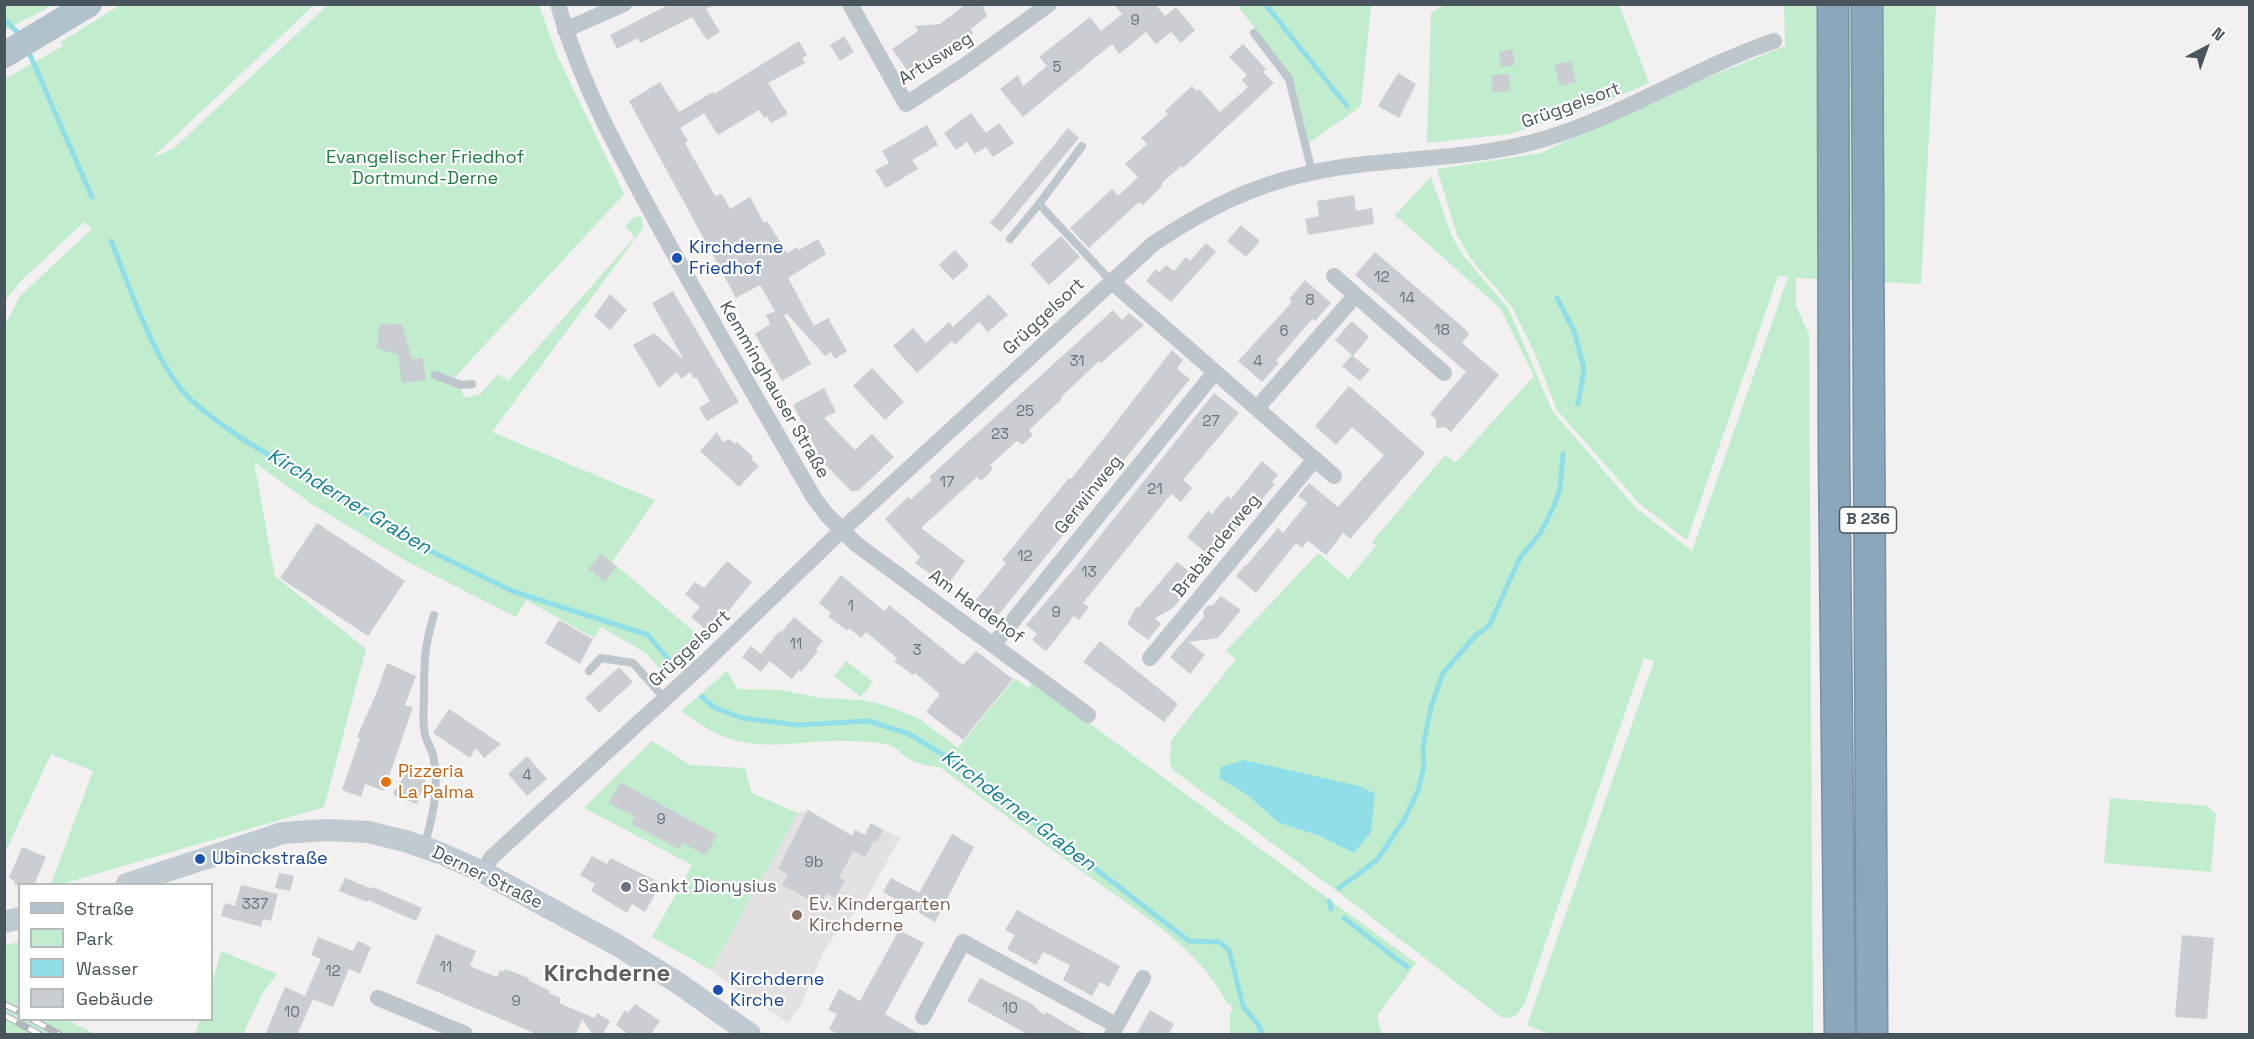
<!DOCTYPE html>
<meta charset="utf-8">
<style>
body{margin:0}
#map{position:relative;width:2254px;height:1039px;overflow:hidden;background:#f2f0f0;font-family:"Space Grotesk",sans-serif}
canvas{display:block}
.frame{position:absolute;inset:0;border:6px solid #49555d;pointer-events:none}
.legend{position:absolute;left:18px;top:883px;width:195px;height:138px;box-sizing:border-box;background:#fff;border:2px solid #b6bbbe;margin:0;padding:8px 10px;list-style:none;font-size:18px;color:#49555d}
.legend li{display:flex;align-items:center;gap:12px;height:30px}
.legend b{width:30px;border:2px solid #b6bbbe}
.north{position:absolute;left:2176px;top:18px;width:60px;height:60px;-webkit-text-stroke:4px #fff;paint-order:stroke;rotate:41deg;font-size:16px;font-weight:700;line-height:24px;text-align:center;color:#49555d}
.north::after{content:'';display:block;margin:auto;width:21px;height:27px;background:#49555d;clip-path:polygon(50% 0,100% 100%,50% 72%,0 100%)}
</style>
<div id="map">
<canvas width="2254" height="1039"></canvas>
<div class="frame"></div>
<ul class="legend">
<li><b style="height:8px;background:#b1c2cd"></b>Straße</li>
<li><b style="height:16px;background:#c1edce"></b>Park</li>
<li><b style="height:16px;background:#90dee8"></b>Wasser</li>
<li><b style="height:16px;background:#caced2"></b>Gebäude</li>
</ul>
<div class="north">N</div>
</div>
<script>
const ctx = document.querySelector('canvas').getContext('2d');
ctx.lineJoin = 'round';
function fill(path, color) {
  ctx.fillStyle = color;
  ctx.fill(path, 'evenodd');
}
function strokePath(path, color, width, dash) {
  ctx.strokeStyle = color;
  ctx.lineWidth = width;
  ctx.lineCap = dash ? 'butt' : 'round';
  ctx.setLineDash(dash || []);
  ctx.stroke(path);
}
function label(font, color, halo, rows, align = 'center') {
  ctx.font = font + ' "Space Grotesk",sans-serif';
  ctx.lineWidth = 4.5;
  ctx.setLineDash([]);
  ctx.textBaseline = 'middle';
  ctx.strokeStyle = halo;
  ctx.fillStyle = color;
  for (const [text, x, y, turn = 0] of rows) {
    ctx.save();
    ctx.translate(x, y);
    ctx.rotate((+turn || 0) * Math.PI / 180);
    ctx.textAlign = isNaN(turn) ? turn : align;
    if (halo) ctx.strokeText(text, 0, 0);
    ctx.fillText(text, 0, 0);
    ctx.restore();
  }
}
fill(new Path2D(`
 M 808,810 L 852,835 L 855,830 L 865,834 L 871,823 L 900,838 L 867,898 L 837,932 L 823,953 L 801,1005 L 788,1023 L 734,988 L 711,970 L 798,813 Z`), '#e3e1e2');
fill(new Path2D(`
 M 5,4 L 53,4 L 53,5 L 5,30 Z
 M 1447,4 L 1619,5 L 1649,83 L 1595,106 L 1511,134 L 1427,143 L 1431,13 Z
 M 120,5 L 314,5 L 152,158 L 174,148 L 328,5 L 539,5 L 556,53 L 624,194 L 455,377 L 465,398 L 480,394 L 498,374 L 508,381 L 635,237 L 625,227 L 634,217 L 641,216 L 643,228 L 492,432 L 655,500 L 612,562 L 703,639 L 665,675 L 647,654 L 601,627 L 594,638 L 526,600 L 516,617 L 406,561 L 313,505 L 254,462 L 275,576 L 366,649 L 324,807 L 62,884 L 51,884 L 93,771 L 51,754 L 5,853 L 5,325 L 20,296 L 92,229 L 84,222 L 21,281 L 5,301 L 5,79 L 63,46 L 61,42 Z
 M 1237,5 L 1371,5 L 1361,106 L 1309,143 L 1293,78 Z
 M 1784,5 L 1936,5 L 1921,284 L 1796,278 L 1796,306 L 1809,334 L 1813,1034 L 1549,1034 L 1527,1025 L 1654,661 L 1644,658 L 1534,976 C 1528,992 1523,1024 1501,1017 L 1349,900 L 1173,770 L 1170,763 L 1171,740 L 1236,659 L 1226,651 L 1318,553 L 1348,579 L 1376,546 L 1372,542 L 1445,455 L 1455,463 L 1534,376 L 1500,308 L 1395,215 L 1431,177 L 1452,237 L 1465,258 L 1508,308 L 1552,410 L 1560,420 L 1636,508 L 1692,551 L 1788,277 L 1778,276 L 1687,540 L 1640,504 L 1557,410 L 1534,351 L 1512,307 L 1471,259 L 1457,235 L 1437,169 L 1541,153 L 1655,99 L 1785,46 ZM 1219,778 L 1354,853 L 1317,835 L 1279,823 L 1246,794 Z
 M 846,661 L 873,682 L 861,697 L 834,676 Z
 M 727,671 L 738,689 L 781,690 L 820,698 L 863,700 L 884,705 L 918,718 L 958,748 L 1015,678 L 1028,688 L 1033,682 L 1416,963 L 1377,1016 L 1382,1034 L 1230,1034 L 1230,1014 L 1232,1011 L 1231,1005 L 1227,1003 C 1199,947 1134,909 1084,873 C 1036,838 988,803 941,768 C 928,766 917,764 906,757 C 899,752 894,745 886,744 C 859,740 830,740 803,743 C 776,745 751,747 725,737 C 709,731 695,721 681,711 Z
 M 652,741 L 690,765 L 745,768 L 752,793 L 798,813 L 711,970 L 652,937 L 692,865 L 584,808 Z
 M 2110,798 L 2207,806 L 2216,814 L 2211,872 L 2104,863 Z
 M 19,942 L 20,1020 L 67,1020 L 95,1034 L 5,1034 L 5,945 Z
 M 221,951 L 277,974 L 262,994 L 243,1034 L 195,1034 L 200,1020 L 212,1020 L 212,983 Z`), '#c1edce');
fill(new Path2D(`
 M 1244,760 L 1359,786 L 1375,794 L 1371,832 L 1354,853 L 1317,835 L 1279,823 L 1246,794 L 1219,778 L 1221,767 Z`), '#90dee8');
strokePath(new Path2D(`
 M 1265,4 L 1347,106
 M 4,19 L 22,37
 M 27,48 L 92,197
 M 111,241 C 131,289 154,364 191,400 C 206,414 223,425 239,437 L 420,546 L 512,591 L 648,635 L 673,665
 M 1557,298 L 1574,331 L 1584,369 L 1578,404
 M 702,697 L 715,708 L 742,718 L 798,725 L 869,721 L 909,734 L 965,768 L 1189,941 L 1219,942 L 1229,950 L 1243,1006 L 1259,1026 L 1262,1034
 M 1339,888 L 1377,860 L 1405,818 L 1418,791 L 1424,766 L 1423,747 L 1431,707 L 1443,673 L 1476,635 L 1489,626 L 1520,558 L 1541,532 L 1554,506 L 1560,489 L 1563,454
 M 1329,901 L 1331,909
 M 1344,918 L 1407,967`), '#90dee8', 5);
fill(new Path2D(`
 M 670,4 L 716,4 L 706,9 L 720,32 L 707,40 L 692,17 L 640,43 L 638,38 L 617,49 L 610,35 Z
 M 966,4 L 982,4 L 987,16 L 971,29 L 973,33 L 911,76 L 892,49 L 918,31 L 915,26 L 940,24 Z
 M 1114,4 L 1155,4 L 1165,16 L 1176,7 L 1195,30 L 1181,43 L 1171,32 L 1156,44 L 1146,32 L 1119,54 L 1112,44 L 1023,117 L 1000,89 L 1018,75 L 1023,86 L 1047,66 L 1039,57 L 1090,17 L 1101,31 L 1122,14 Z
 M 844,36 L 854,52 L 840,61 L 830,45 Z
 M 799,41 L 807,55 L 802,58 L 805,63 L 768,83 L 788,114 L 771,123 L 767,116 L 764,118 L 759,110 L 718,135 L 704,113 L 680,128 L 688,141 L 685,143 L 715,196 L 722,194 L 730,209 L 750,197 L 764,223 L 767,221 L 787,253 L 798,247 L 799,250 L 818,239 L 826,254 L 788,278 L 814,326 L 828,318 L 847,351 L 835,359 L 831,352 L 825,356 L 787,314 L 784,315 L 811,364 L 782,381 L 755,334 L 770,324 L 766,315 L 775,311 L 760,285 L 736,298 L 629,101 L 660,82 L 679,112 L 713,92 L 714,94 Z
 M 1243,44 L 1266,69 L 1263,72 L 1274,83 L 1183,168 L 1181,166 L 1161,184 L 1162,186 L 1143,205 L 1139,202 L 1089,248 L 1070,228 L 1112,189 L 1118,196 L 1138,177 L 1125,164 L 1147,144 L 1141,138 L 1168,114 L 1165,111 L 1192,86 L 1197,91 L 1199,89 L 1220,112 L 1248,87 L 1242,80 L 1247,75 L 1229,57 Z
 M 1512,49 L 1515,65 L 1501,67 L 1499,52 Z
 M 1571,61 L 1576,82 L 1560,86 L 1554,65 Z
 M 1398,73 L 1416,84 L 1399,118 L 1378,106 Z
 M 1509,74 L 1510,91 L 1492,92 L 1491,75 Z
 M 971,113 L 986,133 L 999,123 L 1014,143 L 993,157 L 986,147 L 975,154 L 967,142 L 956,150 L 944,133 Z
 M 927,125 L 938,145 L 912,160 L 918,169 L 886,188 L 875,170 L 889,163 L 882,151 Z
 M 1068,128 L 1079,138 L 1001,232 L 990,223 Z
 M 1354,195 L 1356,211 L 1372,208 L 1374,224 L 1308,235 L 1305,219 L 1319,216 L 1317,201 Z
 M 1241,225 L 1260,241 L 1246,257 L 1227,241 Z
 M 1061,236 L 1080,257 L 1049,285 L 1030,264 Z
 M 1206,243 L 1216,252 L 1171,302 L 1146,281 L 1156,269 L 1159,272 L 1166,265 L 1174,271 L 1186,257 L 1190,261 Z
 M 955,250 L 969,266 L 953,280 L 939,265 Z
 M 1375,252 L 1465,329 L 1469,334 L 1462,343 L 1499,375 L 1451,432 L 1445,427 L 1436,428 L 1436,419 L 1430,414 L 1466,372 L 1355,275 Z
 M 1305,280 L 1331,303 L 1315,321 L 1312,319 L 1276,361 L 1279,363 L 1262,382 L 1238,361 L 1292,302 L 1289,299 Z
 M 673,291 L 739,402 L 707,421 L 699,408 L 710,401 L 696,377 L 694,379 L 690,372 L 682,379 L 676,372 L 659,388 L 633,345 L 654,333 L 684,360 L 652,303 Z
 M 610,294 L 627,310 L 610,330 L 594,316 Z
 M 989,294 L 1008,315 L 988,332 L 979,322 L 955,345 L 952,341 L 917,373 L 893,346 L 913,328 L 926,343 L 949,322 L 953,327 Z
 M 1113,310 L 1122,320 L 1129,313 L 1144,325 L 1101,363 L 1099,361 L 1061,397 L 1062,399 L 1029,430 L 1033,435 L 1022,445 L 1017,441 L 990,465 L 993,469 L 981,481 L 977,477 L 921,528 L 965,561 L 947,586 L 915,563 L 920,557 L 885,519 L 908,497 L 911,499 L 932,480 L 929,477 Z
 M 1352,321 L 1369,337 L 1353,356 L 1370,370 L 1360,381 L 1342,366 L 1352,355 L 1335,340 Z
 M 402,324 L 412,359 L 423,358 L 426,380 L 402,383 L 398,355 L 377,348 L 379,325 Z
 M 1172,350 L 1183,360 L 1177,369 L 1190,379 L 995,619 L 974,602 L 1006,563 L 1002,560 L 1069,478 L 1071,479 L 1104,438 Z
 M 872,368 L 904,402 L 885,420 L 853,386 Z
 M 1349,386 L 1425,453 L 1350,539 L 1343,533 L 1326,555 L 1308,541 L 1302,548 L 1296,543 L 1256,593 L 1236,576 L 1245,565 L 1246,566 L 1278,528 L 1283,533 L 1307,503 L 1298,496 L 1309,483 L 1338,507 L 1384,455 L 1352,427 L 1336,445 L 1315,426 Z
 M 824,388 L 836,412 L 824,418 L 855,450 L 872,434 L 894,457 L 858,491 L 851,491 L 815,454 L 818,452 L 793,405 Z
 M 1214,393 L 1239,413 L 1183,480 L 1192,488 L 1181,502 L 1171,494 L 1083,603 L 1089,607 L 1079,620 L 1074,616 L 1046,651 L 1032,640 L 1037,634 L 1026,625 L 1072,571 Z
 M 717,432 L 723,442 L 729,439 L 735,444 L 737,442 L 753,457 L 751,459 L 759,466 L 739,487 L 700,451 Z
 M 1262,461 L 1278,475 L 1272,482 L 1275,484 L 1212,558 L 1187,537 L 1208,511 L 1212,514 L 1227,496 L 1231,499 Z
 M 317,523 L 405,581 L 368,636 L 280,578 Z
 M 601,554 L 617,567 L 605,582 L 588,569 Z
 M 727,561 L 752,582 L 710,634 L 691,617 L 700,607 L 685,594 L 695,582 L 704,588 Z
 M 1177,562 L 1191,573 L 1182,598 L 1173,608 L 1155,618 L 1161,624 L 1148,640 L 1127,624 L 1136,607 L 1139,607 Z
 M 841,575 L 884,611 L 889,605 L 963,665 L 976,651 L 1013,679 L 963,740 L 926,712 L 940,694 L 915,673 L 913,675 L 894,661 L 897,658 L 866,632 L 861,638 L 849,628 L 847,631 L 828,616 L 831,613 L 819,603 Z
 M 1221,596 L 1241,610 L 1218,638 L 1189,642 L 1205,655 L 1190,674 L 1170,657 L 1204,617 L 1203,612 L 1207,606 L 1213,605 Z
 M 794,617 L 823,641 L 816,649 L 818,651 L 801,672 L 799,670 L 792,679 L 761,654 L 779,631 L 781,633 Z
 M 559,620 L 593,639 L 580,664 L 545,643 Z
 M 1100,641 L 1178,704 L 1164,722 L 1083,662 Z
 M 751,646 L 770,661 L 761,672 L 742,657 Z
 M 387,663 L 416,676 L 405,705 L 413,707 L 384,791 L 365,784 L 361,797 L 342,790 L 360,738 L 357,737 L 376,694 Z
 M 619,667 L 633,682 L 599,713 L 585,698 Z
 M 449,709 L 501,744 L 484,758 L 476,748 L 470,758 L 433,733 Z
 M 527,756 L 547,779 L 527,796 L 508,774 Z
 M 409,769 L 427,776 L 417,804 L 395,796 L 393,793 Z
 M 620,782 L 717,835 L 706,855 L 682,843 L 679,849 L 631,824 L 635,817 L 609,803 Z
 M 808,810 L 852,836 L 855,830 L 865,835 L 871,823 L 883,830 L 877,842 L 874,841 L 865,857 L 853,851 L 839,878 L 845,880 L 835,898 L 826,893 L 820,905 L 782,885 L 788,874 L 778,869 Z
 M 952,834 L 974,847 L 935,922 L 883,892 L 891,878 L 919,893 Z
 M 22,847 L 46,857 L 34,885 L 14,885 L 15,881 L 9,878 Z
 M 592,856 L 607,864 L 610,858 L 661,883 L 645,912 L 632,904 L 627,913 L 591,891 L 595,884 L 580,875 Z
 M 279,873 L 294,876 L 290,891 L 275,888 Z
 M 345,878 L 372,889 L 373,887 L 422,908 L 416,921 L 368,900 L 370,895 L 367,902 L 339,891 Z
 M 241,885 L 278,894 L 271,921 L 263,919 L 261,927 L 221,916 L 225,903 L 235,906 Z
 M 1017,910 L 1120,966 L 1109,987 L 1100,982 L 1092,996 L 1063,980 L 1070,965 L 1043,952 L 1036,965 L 1007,949 L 1015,935 L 1005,930 Z
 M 899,930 L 924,943 L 885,1014 L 921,1035 L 840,1035 L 829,1029 L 837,1014 L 828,1010 L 839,989 L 860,1001 Z
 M 436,934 L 476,951 L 470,966 L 497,977 L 500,970 L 504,972 L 505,969 L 529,978 L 528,980 L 550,991 L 549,993 L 561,998 L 559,1003 L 594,1018 L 597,1013 L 610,1021 L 602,1035 L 593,1035 L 582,1019 L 576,1035 L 539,1035 L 416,983 Z
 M 2182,935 L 2214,938 L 2207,1019 L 2175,1017 Z
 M 318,937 L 353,951 L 358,941 L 371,947 L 360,974 L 349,969 L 333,1007 L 313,999 L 297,1035 L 265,1035 L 285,987 L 305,996 L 321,959 L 311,955 Z
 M 980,978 L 1032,1004 L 1044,1015 L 1046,1012 L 1086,1035 L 1029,1035 L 967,1001 Z
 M 635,1004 L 660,1021 L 650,1035 L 629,1035 L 616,1025 L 625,1010 L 628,1013 Z
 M 1150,1010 L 1174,1024 L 1168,1035 L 1136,1035 Z`), '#caced2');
const highway = new Path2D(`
 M 1833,4 L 1834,453 L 1840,1034
 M 1867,4 L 1872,1034`);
strokePath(highway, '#7592a8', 33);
strokePath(new Path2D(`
 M 1254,33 L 1289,79 L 1312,172
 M 1039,204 L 1111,281
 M 1010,239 L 1039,204 L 1082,146
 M 435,375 L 461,385 L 472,384
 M 589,671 L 601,658 L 633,663 L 665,699
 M 424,847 C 433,817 440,786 433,755 C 431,748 426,741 425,734 C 422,722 424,709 424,697 C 424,663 424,647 434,615`), '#bcc6cc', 8);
strokePath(new Path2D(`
 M 558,4 C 581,86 622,159 662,232 C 711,321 763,409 814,498 L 827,515 L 856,544 L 1088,715
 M 850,4 L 906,104 L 963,67 L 1049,4
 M 565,30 L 624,4
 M 1334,276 L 1444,373
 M 1111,281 L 1334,476
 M 1257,408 L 1355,296
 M 994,644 L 1215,372
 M 1150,658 L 1315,459
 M 483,872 L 491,858 L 505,845 L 704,663 L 841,531 L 1153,244 C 1204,210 1250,186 1310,173 C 1386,156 1468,162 1544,139 C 1624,115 1695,68 1774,41
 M 378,998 L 465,1034
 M 923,1017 L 963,942 L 1116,1025
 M 1112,1034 L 1143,978`), '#bcc6cc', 16);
strokePath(new Path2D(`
 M 127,884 L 283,833 L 327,830 L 368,832 L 405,841 L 440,853 L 483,872 L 617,945 L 678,983 L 750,1034
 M 4,922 L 20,918`), '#bfcad3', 22);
strokePath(new Path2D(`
 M 4,55 L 89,4`), '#b1c2cd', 26);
strokePath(highway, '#8aa7bc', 30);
const rail = new Path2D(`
 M 4,1004 L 20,1012
 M 4,1015 L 39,1034
 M 33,1020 L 59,1034`);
strokePath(rail, '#b2b6ba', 7);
strokePath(rail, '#fff', 4.5, [14]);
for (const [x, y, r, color] of [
 [677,258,6,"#1a4fb4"],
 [386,782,6,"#e8710a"],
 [200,859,6,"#1a4fb4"],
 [626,887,6,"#6b7280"],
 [797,915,6,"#8d6e63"],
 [718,990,6,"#1a4fb4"]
]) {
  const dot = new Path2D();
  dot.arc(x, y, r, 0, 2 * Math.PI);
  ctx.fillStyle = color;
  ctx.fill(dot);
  strokePath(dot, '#fff', 2);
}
label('15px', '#69737a', null, [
 ["9",1135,21],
 ["5",1057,68],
 ["12",1382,278],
 ["14",1407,299],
 ["8",1310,301],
 ["18",1442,331],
 ["6",1284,332],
 ["31",1077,362],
 ["4",1258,362],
 ["25",1025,412],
 ["27",1211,422],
 ["23",1000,435],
 ["17",947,483],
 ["21",1155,490],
 ["12",1025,557],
 ["13",1089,573],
 ["1",851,607],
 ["9",1056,613],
 ["11",796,645],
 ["3",917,651],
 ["4",527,776],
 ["9",661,820],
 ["9b",814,863],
 ["337",255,905],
 ["11",446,968],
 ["12",333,972],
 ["9",516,1002],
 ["10",1010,1009],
 ["10",292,1013]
]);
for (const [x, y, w] of [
 [1868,520,57]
]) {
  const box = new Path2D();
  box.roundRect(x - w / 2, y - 13, w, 26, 4.5);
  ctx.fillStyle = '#fff';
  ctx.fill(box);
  strokePath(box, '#49555d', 1.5);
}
label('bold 16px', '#49555d', null, [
 ["B 236",1868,520]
]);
label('18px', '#49555d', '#fff', [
 ["Artusweg",936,59,-32],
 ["Grüggelsort",1571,106,-20],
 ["Grüggelsort",1044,317,-43],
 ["Kemminghauser Straße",774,390,60],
 ["Gerwinweg",1089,495,-51],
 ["Brabänderweg",1217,546,-51],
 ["Am Hardehof",976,607,36],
 ["Grüggelsort",690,649,-43],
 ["Derner Straße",487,878,26]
]);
label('18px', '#1b7c42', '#fff', [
 ["Evangelischer Friedhof",425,158],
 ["Dortmund-Derne",425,179]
]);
label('18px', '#164399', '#fff', [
 ["Kirchderne",689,248],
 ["Friedhof",689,269],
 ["Ubinckstraße",212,859],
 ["Kirchderne",730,980],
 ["Kirche",730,1001]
], 'left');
label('18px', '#c56008', '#fff', [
 ["Pizzeria",398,772],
 ["La Palma",398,793]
], 'left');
label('18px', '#5b616d', '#fff', [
 ["Sankt Dionysius",638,887]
], 'left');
label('18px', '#785e54', '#fff', [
 ["Ev. Kindergarten",809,905],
 ["Kirchderne",809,926]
], 'left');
label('italic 20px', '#138190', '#fff', [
 ["Kirchderner Graben",349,502,31],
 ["Kirchderner Graben",1018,811,37]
]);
label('bold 24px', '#5d6165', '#fff', [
 ["Kirchderne",607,974]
]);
</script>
